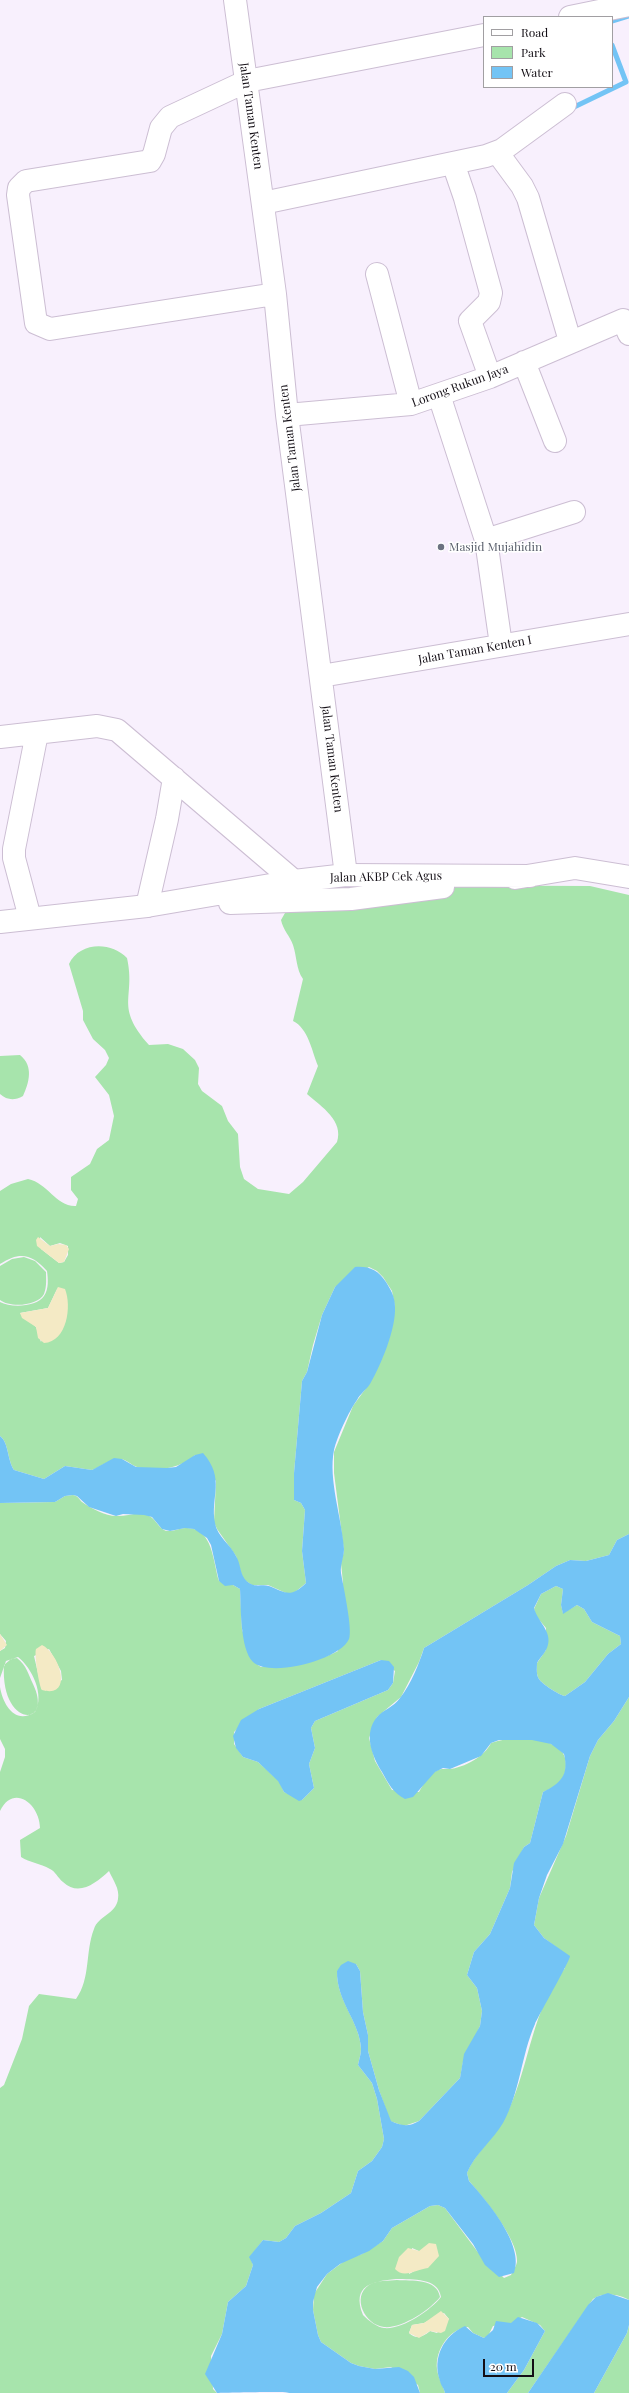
<!DOCTYPE html>
<style>
body{margin:0}
#map{position:relative;width:629px;height:2393px;overflow:hidden;background:#f8f0fd;font-family:"Playfair Display",serif}
canvas{display:block}
.legend{position:absolute;left:483px;top:16px;width:130px;height:72px;box-sizing:border-box;background:#fff;border:1px solid #a19fa2;margin:0;padding:5px 7px;list-style:none;font-size:12px;color:#140f16}
.legend li{display:flex;align-items:center;gap:8px;height:20px}
.legend b{width:20px;border:1px solid #a19fa2}
.scale{position:absolute;left:483px;top:2359px;width:51px;height:18px;box-sizing:border-box;border:2px solid #140f16;border-top:0;padding-left:5px;font-size:12px;line-height:14px;white-space:nowrap;color:#140f16;-webkit-text-stroke:3px #fff;paint-order:stroke}
</style>
<div id="map">
<canvas width="629" height="2393"></canvas>
<ul class="legend">
<li><b style="height:5px;background:#fff"></b>Road</li>
<li><b style="height:11px;background:#a7e4ac"></b>Park</li>
<li><b style="height:11px;background:#73c4f5"></b>Water</li>
</ul>
<div class="scale">20 m</div>
</div>
<script>
const ctx = document.querySelector('canvas').getContext('2d');
ctx.lineJoin = 'round';
function fill(path, color) {
  ctx.fillStyle = color;
  ctx.fill(path, 'evenodd');
}
function strokePath(path, color, width, dash) {
  ctx.strokeStyle = color;
  ctx.lineWidth = width;
  ctx.lineCap = dash ? 'butt' : 'round';
  ctx.setLineDash(dash || []);
  ctx.stroke(path);
}
function label(font, color, halo, rows, align = 'center') {
  ctx.font = font + ' "Playfair Display",serif';
  ctx.lineWidth = 3;
  ctx.setLineDash([]);
  ctx.textBaseline = 'middle';
  ctx.strokeStyle = halo;
  ctx.fillStyle = color;
  for (const [text, x, y, turn = 0] of rows) {
    ctx.save();
    ctx.translate(x, y);
    ctx.rotate((+turn || 0) * Math.PI / 180);
    ctx.textAlign = isNaN(turn) ? turn : align;
    if (halo) ctx.strokeText(text, 0, 0);
    ctx.fillText(text, 0, 0);
    ctx.restore();
  }
}
fill(new Path2D(`
 M 359,885 L 590,886 L 629,895 L 629,1534 L 617,1540 L 609,1555 L 586,1561 L 570,1560 L 556,1566 L 528,1585 L 424,1648 L 419,1662 L 401,1697 L 377,1717 L 369,1738 L 375,1761 L 392,1790 L 419,1792 C 423,1785 427,1777 434,1772 C 440,1768 444,1769 449,1769 C 464,1768 485,1756 491,1743 C 510,1736 540,1736 557,1747 C 570,1755 568,1777 557,1785 C 553,1788 547,1790 543,1792 L 530,1843 L 524,1847 L 512,1872 L 510,1888 L 490,1934 L 474,1952 L 467,1975 L 477,1988 L 482,2011 L 480,2026 L 463,2062 L 460,2078 L 419,2121 L 404,2126 L 390,2121 L 379,2090 L 368,2051 L 368,2035 L 363,2012 L 360,1971 L 356,1964 L 337,1971 C 336,2000 360,2022 361,2049 C 361,2054 359,2060 358,2065 L 372,2083 L 377,2099 L 384,2139 L 382,2147 L 372,2161 L 358,2171 L 351,2193 L 321,2213 L 295,2226 L 286,2238 L 279,2242 L 263,2240 L 250,2257 L 253,2265 L 246,2286 L 228,2302 L 222,2334 L 211,2356 L 213,2389 L 217,2393 L 0,2393 L 0,2088 L 4,2085 L 22,2039 L 29,2006 L 39,1994 L 76,1999 C 91,1978 85,1952 94,1929 C 98,1916 116,1914 118,1899 C 120,1889 113,1880 109,1871 C 96,1883 79,1897 63,1882 C 58,1878 55,1871 50,1869 C 40,1863 30,1863 21,1857 L 20,1840 L 40,1828 C 40,1805 14,1783 0,1811 L 0,1772 L 5,1757 L 5,1749 L 0,1739 L 0,1687 C 3,1705 15,1725 35,1712 C 45,1695 32,1668 18,1657 L 6,1661 L 0,1678 L 0,1651 L 5,1648 L 6,1641 L 0,1634 L 0,1503 L 55,1502 L 65,1496 L 73,1495 C 78,1496 79,1499 82,1502 C 90,1508 106,1516 116,1516 C 126,1517 141,1510 151,1517 C 158,1522 160,1532 170,1531 C 175,1531 180,1528 185,1528 C 213,1526 213,1562 219,1581 L 233,1585 L 240,1589 L 242,1630 L 258,1665 L 261,1667 C 287,1664 314,1664 338,1651 L 343,1583 L 341,1563 L 344,1551 L 334,1473 L 334,1452 L 353,1406 L 369,1384 L 377,1368 L 392,1327 L 395,1307 L 392,1291 L 383,1277 L 377,1271 L 369,1267 L 335,1287 L 322,1315 L 313,1345 L 307,1372 L 302,1381 L 294,1473 L 294,1500 L 301,1503 L 305,1510 L 302,1551 L 306,1583 L 294,1593 L 286,1593 L 268,1585 L 252,1585 L 243,1579 L 236,1556 L 217,1529 L 214,1522 L 216,1481 L 195,1455 C 181,1469 155,1472 137,1467 C 131,1465 126,1459 120,1459 C 108,1460 102,1466 92,1470 L 65,1466 L 44,1479 L 14,1470 C 7,1459 9,1443 0,1436 L 0,1302 C 11,1308 37,1307 44,1296 C 49,1289 48,1279 47,1271 C 32,1254 20,1251 0,1264 L 0,1191 L 11,1184 L 28,1179 C 48,1183 56,1207 76,1206 L 78,1199 L 71,1190 L 71,1177 L 90,1164 L 97,1149 L 109,1140 L 114,1116 L 109,1095 L 95,1077 L 106,1065 L 109,1058 L 105,1050 L 93,1039 L 83,1020 L 83,1011 L 69,964 C 79,942 111,941 127,958 C 136,999 114,1005 149,1045 L 168,1044 L 183,1049 L 195,1060 L 199,1068 L 198,1084 L 202,1091 L 222,1106 L 228,1121 L 238,1134 L 240,1167 L 244,1179 L 258,1189 L 289,1194 L 303,1182 L 337,1142 C 344,1121 322,1107 307,1094 L 318,1066 C 312,1051 308,1028 293,1021 L 303,979 C 296,969 297,957 293,945 C 290,936 283,930 281,920 L 285,913 L 328,894 ZM 40,1237 L 50,1246 L 60,1243 L 68,1246 L 68,1255 L 64,1262 L 59,1263 L 41,1249 ZM 58,1287 L 41,1342 L 36,1327 L 20,1313 L 48,1308 ZM 49,1649 L 61,1671 L 62,1680 L 42,1690 L 34,1656 ZM 381,1660 L 395,1671 L 393,1683 L 388,1690 L 315,1721 L 311,1728 L 315,1748 L 309,1764 L 314,1788 L 302,1800 L 284,1792 L 279,1781 L 258,1762 L 243,1757 L 234,1744 L 234,1732 L 259,1709 Z
 M 20,1055 C 34,1066 29,1083 23,1096 C 14,1101 7,1100 0,1094 L 0,1056 Z
 M 24,1257 L 35,1261 L 46,1272 C 46,1279 47,1286 44,1294 C 38,1306 10,1308 0,1300 L 0,1266 L 12,1259 Z
 M 556,1586 L 563,1589 L 561,1605 L 563,1613 L 577,1605 L 584,1609 L 592,1622 L 620,1636 L 621,1644 L 608,1654 L 585,1682 L 565,1696 C 559,1695 542,1684 539,1679 C 536,1675 537,1668 537,1663 L 546,1650 L 546,1628 L 536,1616 L 534,1609 L 541,1594 Z
 M 17,1658 C 27,1666 28,1674 33,1684 C 54,1728 0,1728 4,1665 L 11,1659 Z
 M 629,1697 L 629,2300 C 619,2294 603,2292 593,2299 L 528,2393 L 507,2393 L 524,2370 L 545,2331 L 540,2325 L 522,2317 L 512,2323 L 493,2326 L 488,2336 L 484,2338 L 473,2333 L 468,2327 C 449,2329 435,2350 437,2369 C 438,2378 443,2385 445,2393 L 420,2393 L 418,2385 L 391,2367 L 375,2369 L 359,2366 L 351,2363 L 321,2342 L 318,2335 L 313,2310 L 314,2294 L 327,2274 L 347,2259 L 362,2254 L 383,2241 L 392,2228 L 430,2206 L 438,2205 L 445,2208 L 477,2251 L 504,2278 L 511,2275 C 513,2271 517,2265 517,2261 C 518,2239 483,2197 469,2181 L 467,2173 C 474,2154 500,2132 509,2109 C 530,2063 532,2009 565,1968 L 556,1947 L 544,1938 L 534,1925 L 539,1898 L 566,1836 L 590,1756 L 598,1740 L 614,1721 ZM 412,2248 L 419,2251 L 428,2267 L 420,2268 L 409,2274 ZM 396,2279 C 413,2280 438,2277 441,2297 C 431,2310 402,2330 384,2328 C 377,2327 369,2321 363,2315 C 351,2285 373,2281 396,2279 ZM 444,2313 L 449,2319 L 437,2333 L 430,2331 C 423,2337 416,2340 409,2333 L 412,2325 L 424,2323 Z
 M 397,2280 C 411,2281 437,2278 440,2297 C 430,2310 401,2329 384,2327 C 365,2325 351,2297 369,2285 C 376,2280 389,2281 397,2280 Z
 M 629,2325 L 629,2393 L 594,2393 L 627,2333 Z`), '#a7e4ac');
fill(new Path2D(`
 M 38,1237 L 50,1246 L 58,1244 L 66,1245 L 69,1249 L 64,1262 L 59,1263 L 37,1246 L 36,1240 Z
 M 58,1287 L 65,1289 C 72,1306 67,1342 44,1343 L 38,1338 L 36,1327 L 22,1318 L 20,1313 L 48,1308 Z
 M 0,1634 L 7,1645 L 0,1651 Z
 M 42,1645 C 60,1654 74,1699 42,1690 C 39,1686 34,1654 36,1649 Z
 M 429,2243 L 436,2244 L 439,2256 L 428,2268 C 417,2269 404,2279 395,2269 L 399,2257 L 408,2248 L 419,2251 Z
 M 441,2311 L 449,2319 L 445,2331 L 441,2333 L 430,2331 L 419,2338 L 409,2333 L 412,2325 L 424,2323 Z`), '#f4eac5');
fill(new Path2D(`
 M 355,1267 C 369,1266 378,1270 386,1282 C 391,1290 395,1297 395,1307 C 396,1329 381,1365 370,1384 C 366,1390 360,1394 357,1400 C 349,1411 337,1437 334,1450 C 328,1480 342,1518 344,1549 C 344,1557 340,1565 341,1573 C 343,1585 353,1630 349,1639 C 340,1660 270,1678 253,1662 C 240,1649 241,1608 240,1589 L 233,1585 L 225,1586 L 219,1581 L 211,1545 L 207,1538 L 194,1529 L 185,1528 L 170,1531 L 162,1529 L 152,1517 L 144,1515 L 123,1514 L 116,1516 L 89,1507 L 77,1496 L 73,1495 L 65,1496 L 55,1502 L 0,1503 L 0,1436 C 9,1443 7,1459 14,1470 L 44,1479 L 65,1466 L 92,1470 L 114,1458 L 122,1459 L 136,1467 L 167,1468 L 176,1467 L 195,1455 L 203,1453 C 226,1479 210,1497 215,1523 C 217,1536 230,1544 236,1556 C 242,1566 239,1578 251,1584 C 257,1587 263,1584 269,1586 C 286,1593 291,1598 306,1583 L 302,1551 L 305,1510 L 301,1503 L 294,1500 L 294,1473 L 302,1381 L 307,1372 L 322,1315 L 335,1287 Z
 M 629,1534 L 629,1697 L 614,1721 L 598,1740 L 590,1756 L 563,1844 L 547,1875 L 539,1898 L 534,1925 L 544,1938 L 570,1956 C 570,1961 540,2013 535,2024 C 521,2056 520,2092 503,2123 C 493,2140 474,2155 467,2173 L 469,2181 C 487,2201 525,2245 514,2273 L 499,2277 L 485,2265 L 473,2244 L 445,2208 L 438,2205 L 430,2206 L 392,2228 L 383,2241 L 369,2251 L 340,2264 L 327,2274 L 317,2287 L 313,2302 L 313,2310 L 318,2335 L 321,2342 L 351,2363 L 359,2366 L 375,2369 L 399,2367 L 408,2371 L 414,2377 L 420,2393 L 289,2393 C 285,2391 228,2393 217,2393 L 205,2374 L 222,2334 L 228,2302 L 246,2286 L 253,2265 L 249,2257 L 263,2240 L 279,2242 L 286,2238 L 295,2226 L 321,2213 L 351,2193 L 358,2171 L 372,2161 L 382,2147 L 384,2139 L 377,2099 L 372,2083 L 358,2065 C 359,2060 361,2054 361,2049 C 360,2022 336,2001 337,1971 L 341,1965 L 348,1961 L 356,1964 L 360,1971 L 363,2012 L 368,2035 L 368,2051 L 379,2090 L 391,2121 C 401,2126 409,2127 419,2121 L 460,2078 L 464,2054 L 480,2026 L 482,2011 L 477,1988 L 467,1975 L 474,1952 L 490,1934 L 510,1888 L 514,1863 L 524,1847 L 530,1843 L 543,1792 C 561,1783 569,1775 564,1754 L 551,1744 L 532,1740 L 499,1740 L 491,1743 L 481,1756 L 450,1769 L 443,1768 L 435,1772 L 413,1797 L 405,1799 C 393,1793 388,1783 382,1772 C 372,1756 363,1734 377,1717 C 383,1710 394,1707 400,1698 C 411,1684 419,1664 424,1648 L 528,1585 L 556,1566 L 570,1560 L 586,1561 L 609,1555 L 617,1540 ZM 556,1586 L 563,1589 L 561,1605 L 563,1614 L 577,1605 L 584,1609 L 592,1622 L 620,1636 L 621,1644 L 608,1654 L 585,1682 L 565,1696 C 559,1695 542,1684 539,1679 C 536,1675 537,1668 537,1663 C 539,1659 544,1654 546,1650 C 555,1633 538,1623 534,1608 L 541,1594 Z
 M 381,1660 L 389,1661 L 394,1667 L 393,1683 L 388,1690 L 315,1721 L 311,1728 L 315,1748 L 309,1764 L 314,1788 L 302,1800 L 299,1801 L 284,1792 L 278,1781 L 258,1762 L 243,1757 L 236,1748 L 233,1736 L 241,1720 L 259,1709 Z
 M 608,2293 L 629,2300 L 629,2325 L 627,2333 L 594,2393 L 528,2393 L 588,2305 L 596,2297 Z
 M 518,2317 L 537,2323 L 545,2331 L 524,2370 L 507,2393 L 445,2393 C 444,2388 441,2386 440,2381 C 432,2358 443,2336 465,2326 L 473,2333 L 484,2338 L 493,2330 L 496,2321 L 511,2323 Z`), '#73c4f5');
strokePath(new Path2D(`
 M 612,21 L 629,16
 M 570,109 L 626,82 L 612,45`), '#73c4f5', 5);
const minor = new Path2D(`
 M 235,0 L 275,294 L 287,415 L 346,875
 M 570,17 L 629,5
 M 497,152 L 522,186 L 528,198 L 570,341
 M 453,163 L 465,198 L 491,293 L 489,302 L 470,321 L 490,377
 M 263,203 L 486,156 L 502,150 L 565,104
 M 377,274 L 411,404
 M 275,294 L 50,329 L 36,323 L 18,195 L 19,188 L 26,181 L 150,161 L 154,154 L 161,128 L 170,117 L 247,81 L 484,35
 M 524,362 L 555,441
 M 439,395 L 486,540 L 501,645
 M 287,415 L 411,404 L 490,377 L 623,320 L 629,334
 M 486,540 L 574,512
 M 321,676 L 629,624
 M 0,737 L 97,726 L 117,730 L 294,881
 M 147,906 L 167,819 L 174,778
 M 30,918 L 14,858 L 14,849 L 37,733`);
const major = new Path2D(`
 M 515,878 L 575,868 L 629,877
 M 230,903 L 351,899 L 443,887
 M 0,922 L 147,906 L 294,881 L 346,875 L 530,876`);
strokePath(minor, '#ccbed3', 24);
strokePath(major, '#ccbed3', 24);
strokePath(minor, '#fff', 22);
strokePath(major, '#fff', 22);
for (const [x, y, r, color] of [
 [441,547,4,"#6b7280"]
]) {
  const dot = new Path2D();
  dot.arc(x, y, r, 0, 2 * Math.PI);
  ctx.fillStyle = color;
  ctx.fill(dot);
  strokePath(dot, '#fff', 1.5);
}
label('12px', '#140f16', '#fff', [
 ["Jalan Taman Kenten",251,116,82],
 ["Lorong Rukun Jaya",460,386,-20],
 ["Jalan Taman Kenten",290,438,-97],
 ["Jalan Taman Kenten I",475,650,-10],
 ["Jalan Taman Kenten",332,759,83],
 ["Jalan AKBP Cek Agus",386,877,-1]
]);
label('12px', '#5b616d', '#fff', [
 ["Masjid Mujahidin",449,547]
], 'left');
</script>
